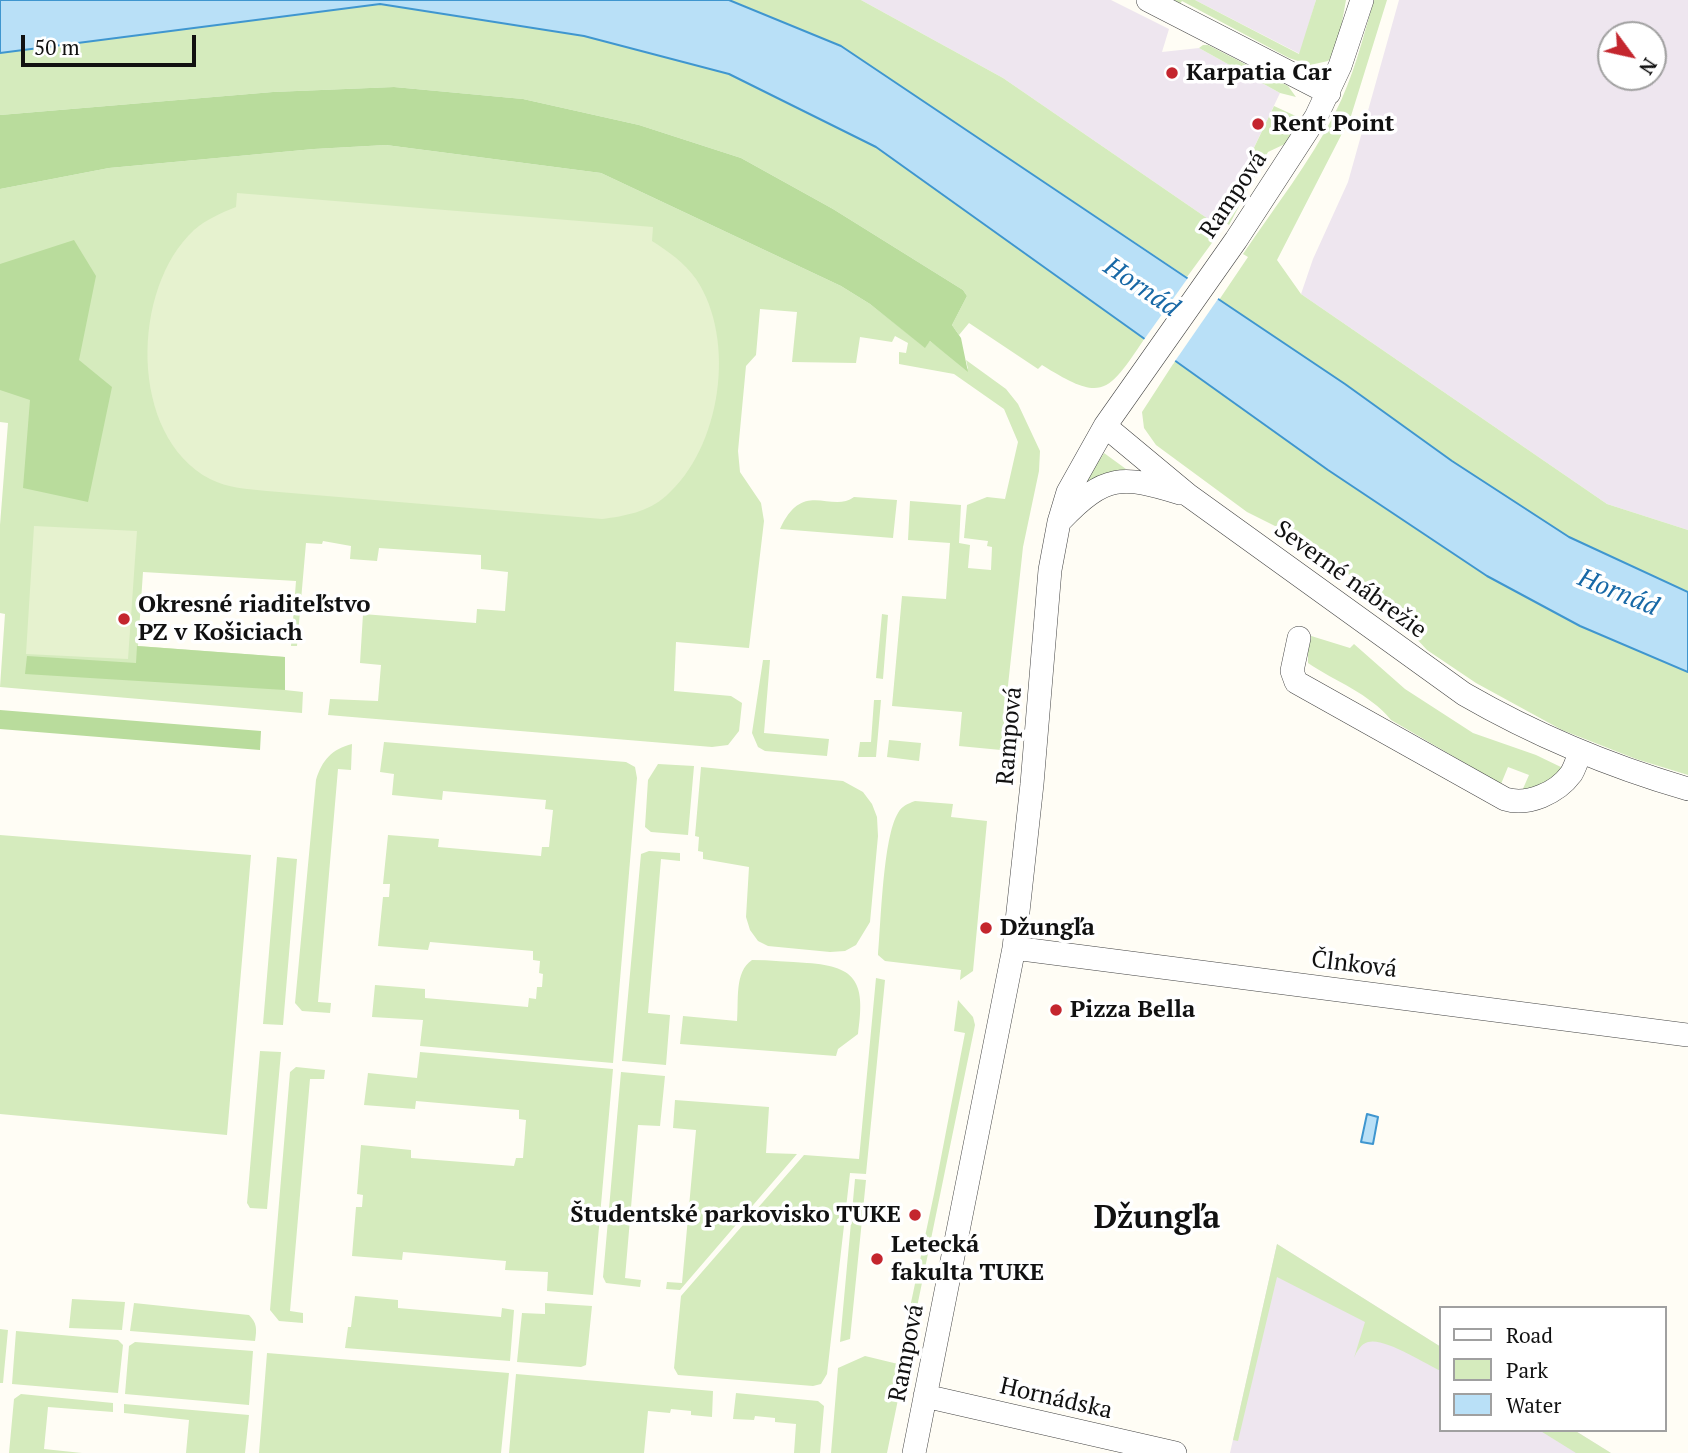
<!DOCTYPE html>
<meta charset="utf-8">
<style>
body{margin:0}
#map{position:relative;width:1688px;height:1453px;overflow:hidden;background:#fffdf5;font-family:"PT Serif",serif}
canvas{display:block}
.legend{position:absolute;left:1439px;top:1306px;width:228px;height:126px;box-sizing:border-box;background:#fff;border:2px solid #a0a0a0;margin:0;padding:9px 12px;list-style:none;font-size:21px;color:#111}
.legend li{display:flex;align-items:center;gap:14px;height:35px}
.legend b{width:35px;border:2px solid #a0a0a0}
.north{position:absolute;left:1597px;top:21px;width:70px;height:70px;box-sizing:border-box;background:#fff;border:2px solid #a0a0a0;border-radius:50%;rotate:123deg;font-size:19px;font-weight:700;line-height:28px;text-align:center;color:#111}
.north::after{content:'';display:block;margin:auto;width:24px;height:32px;background:#c4262e;clip-path:polygon(50% 0,100% 100%,50% 72%,0 100%)}
.scale{position:absolute;left:21px;top:35px;width:175px;height:32px;box-sizing:border-box;border:4px solid #111;border-top:0;padding-left:9px;font-size:21px;line-height:24px;white-space:nowrap;color:#111;-webkit-text-stroke:5px #fff;paint-order:stroke}
</style>
<div id="map">
<canvas width="1688" height="1453"></canvas>
<ul class="legend">
<li><b style="height:9px;background:#fff"></b>Road</li>
<li><b style="height:19px;background:#d5ebbd"></b>Park</li>
<li><b style="height:19px;background:#b9e0f7"></b>Water</li>
</ul>
<div class="north">N</div>
<div class="scale">50 m</div>
</div>
<script>
const ctx = document.querySelector('canvas').getContext('2d');
ctx.lineJoin = 'round';
function fill(path, color) {
  ctx.fillStyle = color;
  ctx.fill(path, 'evenodd');
}
function strokePath(path, color, width, dash) {
  ctx.strokeStyle = color;
  ctx.lineWidth = width;
  ctx.lineCap = dash ? 'butt' : 'round';
  ctx.setLineDash(dash || []);
  ctx.stroke(path);
}
function label(font, color, halo, rows, align = 'center') {
  ctx.font = font + ' "PT Serif",serif';
  ctx.lineWidth = 7;
  ctx.setLineDash([]);
  ctx.textBaseline = 'middle';
  ctx.strokeStyle = halo;
  ctx.fillStyle = color;
  for (const [text, x, y, turn = 0] of rows) {
    ctx.save();
    ctx.translate(x, y);
    ctx.rotate((+turn || 0) * Math.PI / 180);
    ctx.textAlign = isNaN(turn) ? turn : align;
    if (halo) ctx.strokeText(text, 0, 0);
    ctx.fillText(text, 0, 0);
    ctx.restore();
  }
}
fill(new Path2D(`
 M 861,0 L 1111,0 L 1169,29 L 1162,52 L 1199,48 L 1280,93 L 1217,225 L 1003,78 Z
 M 1195,0 L 1316,0 L 1300,54 Z
 M 1399,0 L 1688,0 L 1688,530 L 1607,504 L 1301,294 L 1313,259 L 1348,182 ZM 1611,35 L 1653,35 L 1653,77 L 1611,77 Z
 M 1277,1244 L 1441,1347 L 1441,1430 L 1574,1430 L 1611,1453 L 1230,1453 Z`), '#eee6ef');
fill(new Path2D(`
 M 729,0 L 861,0 L 1003,78 L 1217,225 L 1274,106 L 1300,118 L 1287,143 L 1268,152 L 1229,225 L 1225,222 L 1217,236 L 1187,277 L 841,46 Z
 M 1172,0 L 1195,0 L 1299,54 L 1316,0 L 1346,0 L 1338,44 L 1332,56 L 1328,61 L 1310,65 L 1289,58 L 1182,1 L 1180,4 Z
 M 1374,0 L 1387,0 L 1351,116 L 1277,260 L 1301,294 L 1607,504 L 1688,530 L 1688,592 L 1569,537 L 1452,461 L 1345,384 L 1219,300 L 1248,257 L 1243,254 C 1274,208 1310,162 1335,113 C 1353,78 1363,38 1374,0 Z
 M 380,4 L 585,36 L 729,74 L 876,147 L 1145,338 C 1107,394 1103,403 1042,365 L 1038,369 L 969,323 L 959,335 L 952,325 L 967,296 L 963,290 L 833,209 L 741,158 L 639,125 L 523,99 L 394,87 L 273,92 L 0,115 L 0,53 Z
 M 1203,45 L 1208,45 L 1288,86 L 1296,97 L 1280,93 L 1199,48 Z
 M 386,145 L 601,173 L 841,286 L 870,304 L 925,347 L 930,341 L 968,369 L 966,360 L 1006,389 L 1018,404 L 1040,451 L 1039,471 L 1023,547 L 1001,750 L 959,746 L 962,712 L 892,706 L 902,596 L 946,599 L 950,543 L 908,540 L 910,501 L 961,505 L 959,543 L 970,545 L 968,568 L 991,570 L 992,547 L 987,546 L 988,541 L 964,538 L 967,505 L 987,497 L 1005,499 L 1018,442 L 1004,409 L 954,374 L 899,364 L 899,352 L 906,353 L 908,343 L 895,336 L 892,342 L 860,337 L 856,363 L 792,362 L 797,312 L 760,309 L 756,355 L 746,366 L 738,451 L 740,472 L 761,503 L 764,521 L 749,648 L 676,642 L 674,691 L 731,696 L 742,703 L 739,731 L 728,745 L 712,747 L 328,715 L 330,699 L 378,701 L 381,665 L 360,663 L 363,614 L 476,623 L 477,609 L 505,611 L 508,572 L 481,569 L 481,555 L 379,548 L 377,561 L 350,559 L 351,546 L 323,541 L 322,544 L 306,543 L 297,646 L 291,646 L 296,581 L 143,572 L 138,646 L 285,657 L 285,690 L 303,692 L 302,713 L 0,687 L 5,614 L 0,613 L 0,525 L 8,423 L 0,422 L 0,189 L 109,168 L 314,149 Z
 M 1175,361 L 1487,576 L 1580,626 L 1688,672 L 1688,775 L 1636,759 L 1562,730 L 1476,683 L 1427,650 L 1373,592 L 1297,537 L 1247,512 L 1156,445 L 1144,428 L 1142,412 Z
 M 1104,453 L 1126,469 L 1084,484 Z
 M 854,497 L 897,500 L 893,538 L 780,529 C 803,478 831,514 854,497 Z
 M 882,614 L 888,615 L 883,679 L 876,678 Z
 M 1308,635 L 1350,648 L 1354,644 L 1405,689 L 1473,733 L 1536,755 L 1565,769 L 1542,785 L 1522,791 L 1529,775 L 1508,767 L 1501,784 L 1391,720 C 1369,693 1336,682 1308,663 Z
 M 763,660 L 770,660 L 764,733 L 829,739 L 827,756 L 765,751 L 758,747 L 752,733 Z
 M 874,700 L 881,700 L 876,757 L 858,757 L 860,742 L 871,742 Z
 M 889,740 L 921,743 L 919,761 L 887,757 Z
 M 384,742 L 626,762 L 635,767 L 637,778 L 613,1063 L 420,1046 L 423,1020 L 372,1017 L 375,985 L 425,989 L 425,998 L 528,1007 L 529,998 L 536,999 L 537,987 L 542,987 L 543,974 L 539,973 L 540,961 L 533,960 L 533,951 L 430,942 L 428,950 L 378,946 L 383,897 L 389,897 L 390,884 L 383,884 L 388,835 L 439,839 L 438,847 L 541,856 L 542,847 L 549,847 L 553,810 L 545,809 L 546,800 L 443,791 L 442,800 L 392,795 L 394,774 L 380,772 Z
 M 352,744 L 351,770 L 338,769 L 318,1002 L 331,1003 L 330,1013 L 302,1011 L 295,1003 L 316,780 C 322,760 332,749 352,744 Z
 M 658,764 L 694,766 L 688,835 L 651,832 L 645,827 L 648,780 Z
 M 701,767 L 843,781 L 863,792 L 872,804 L 877,817 L 878,836 L 870,922 L 856,945 L 845,951 L 830,952 L 768,946 L 758,941 L 750,930 L 746,917 L 749,867 L 703,859 L 703,852 L 698,851 L 699,837 L 695,836 Z
 M 915,801 L 953,804 L 951,817 L 987,821 L 973,971 L 960,980 L 961,970 L 885,961 L 878,955 C 881,923 883,837 898,813 C 902,806 907,804 915,801 Z
 M 0,835 L 251,855 L 227,1135 L 0,1114 Z
 M 649,851 L 680,853 L 680,861 L 661,859 L 648,1013 L 670,1015 L 666,1065 L 622,1061 L 641,854 Z
 M 277,857 L 297,859 L 283,1025 L 263,1024 Z
 M 752,960 C 770,960 789,962 807,963 C 859,966 865,985 858,1034 L 838,1049 L 836,1056 L 680,1044 L 683,1016 L 737,1021 C 739,1001 734,972 752,960 Z
 M 876,978 L 885,980 L 866,1174 L 850,1173 L 827,1374 L 821,1384 L 813,1386 L 678,1375 L 674,1368 L 681,1296 L 804,1155 L 859,1159 Z
 M 958,1000 L 973,1017 L 975,1025 L 887,1453 L 831,1453 L 838,1368 L 865,1356 L 898,1364 L 934,1194 L 965,1033 L 954,1031 Z
 M 260,1051 L 281,1052 L 267,1209 L 250,1208 L 247,1203 Z
 M 420,1052 L 613,1069 L 593,1295 L 547,1291 L 548,1272 L 505,1270 L 506,1261 L 403,1252 L 402,1260 L 352,1256 L 356,1207 L 362,1207 L 363,1195 L 357,1194 L 361,1145 L 411,1150 L 411,1158 L 514,1166 L 516,1158 L 523,1158 L 526,1120 L 519,1119 L 519,1110 L 416,1101 L 415,1109 L 364,1105 L 368,1073 L 417,1078 Z
 M 296,1067 L 325,1070 L 324,1079 L 310,1079 L 290,1311 L 303,1313 L 303,1323 L 279,1321 L 270,1310 L 290,1072 Z
 M 621,1072 L 665,1076 L 660,1126 L 638,1125 L 625,1278 L 641,1280 L 640,1287 L 606,1283 L 603,1277 Z
 M 675,1100 L 769,1107 L 766,1153 L 797,1154 L 680,1290 L 666,1289 L 667,1282 L 682,1283 L 696,1130 L 673,1128 Z
 M 855,1179 L 866,1180 L 850,1339 L 840,1342 Z
 M 1277,1244 L 1441,1347 L 1441,1371 C 1426,1364 1384,1337 1368,1342 C 1361,1344 1357,1351 1354,1358 L 1365,1322 L 1277,1277 L 1238,1441 L 1233,1440 Z
 M 355,1296 L 398,1300 L 398,1308 L 501,1317 L 502,1308 L 514,1310 L 510,1361 L 345,1348 L 348,1327 L 351,1327 Z
 M 72,1299 L 125,1302 L 122,1330 L 69,1328 Z
 M 134,1303 L 249,1315 C 257,1323 257,1329 255,1341 L 130,1331 Z
 M 545,1303 L 592,1306 L 586,1365 L 581,1367 L 517,1362 L 522,1313 L 545,1314 Z
 M 0,1329 L 8,1330 L 3,1383 L 0,1383 Z
 M 16,1331 L 118,1340 L 123,1345 L 118,1393 L 12,1384 Z
 M 135,1342 L 253,1351 L 249,1405 L 125,1394 L 129,1346 Z
 M 267,1353 L 509,1373 L 501,1453 L 259,1453 Z
 M 516,1374 L 713,1391 L 712,1417 L 691,1415 L 691,1411 L 671,1409 L 670,1413 L 648,1411 L 644,1453 L 509,1453 Z
 M 736,1393 L 818,1401 L 824,1406 L 820,1453 L 794,1453 L 796,1424 L 775,1422 L 775,1418 L 755,1416 L 754,1420 L 733,1419 Z
 M 21,1394 L 113,1403 L 113,1412 L 48,1407 L 44,1449 L 82,1453 L 9,1453 L 14,1399 Z
 M 124,1404 L 249,1415 L 245,1453 L 186,1453 L 189,1420 L 124,1413 Z
 M 1539,1430 L 1574,1430 L 1611,1453 L 1576,1453 Z`), '#d5ebbd');
fill(new Path2D(`
 M 394,87 L 523,99 L 639,125 L 741,158 L 833,209 L 963,290 L 967,296 L 952,325 L 961,338 L 968,372 L 930,341 L 925,348 L 870,304 L 841,286 L 601,173 L 386,145 L 314,149 L 109,168 L 0,189 L 0,115 L 273,92 Z
 M 74,240 L 96,276 L 79,360 L 112,387 L 88,502 L 23,488 L 30,400 L 0,390 L 0,264 Z
 M 137,646 L 285,657 L 285,690 L 25,674 L 27,656 L 136,663 Z
 M 0,710 L 261,731 L 260,750 L 0,729 Z`), '#b9dc9c');
fill(new Path2D(`
 M 237,193 L 653,227 L 652,241 C 669,252 684,262 696,279 C 737,340 721,448 666,496 C 648,512 625,516 602,519 L 267,491 C 247,489 228,488 210,479 C 128,436 131,288 194,230 C 207,219 221,213 236,207 Z
 M 34,526 L 137,531 L 128,659 L 26,654 Z`), '#e6f2cf');
const water = new Path2D(`
 M 0,0 L 729,0 L 841,46 L 1345,384 L 1452,461 L 1569,537 L 1688,592 L 1688,672 L 1580,626 L 1487,576 L 1328,470 L 876,147 L 729,74 L 584,36 L 380,4 L 0,53 Z
 M 1367,1114 L 1378,1117 L 1373,1144 L 1361,1142 Z`);
fill(water, '#b9e0f7');
strokePath(water, '#3f96cf', 2);
fill(new Path2D(`
 M 1190,275 L 1220,296 L 1173,364 L 1143,341 Z`), '#fffdf5');
const minor = new Path2D(`
 M 1148,0 L 1329,93
 M 1105,426 L 1188,495 L 1464,694 C 1535,735 1609,766 1688,789
 M 1061,520 C 1105,474 1122,475 1180,493
 M 1299,638 L 1292,671 L 1296,682 L 1505,799 C 1528,806 1557,793 1571,774 C 1575,768 1577,760 1580,753
 M 1014,948 L 1688,1035
 M 925,1396 L 1175,1453
 M 914,1453 L 1014,948 L 1032,784 L 1050,570 L 1059,522 L 1068,492 L 1105,426 L 1236,240 L 1316,117 L 1340,66 L 1362,0`);
strokePath(minor, '#444', 24);
strokePath(minor, '#fff', 23);
for (const [x, y, r, color] of [
 [1172,73,7,"#c4262e"],
 [1258,124,7,"#c4262e"],
 [124,619,7,"#c4262e"],
 [986,928,7,"#c4262e"],
 [1056,1010,7,"#c4262e"],
 [915,1215,7,"#c4262e"],
 [877,1259,7,"#c4262e"]
]) {
  const dot = new Path2D();
  dot.arc(x, y, r, 0, 2 * Math.PI);
  ctx.fillStyle = color;
  ctx.fill(dot);
  strokePath(dot, '#fff', 2.5);
}
label('bold 24px', '#111', '#fff', [
 ["Karpatia Car",1186,73],
 ["Rent Point",1272,124],
 ["Okresné riaditeľstvo",138,605],
 ["PZ v Košiciach",138,633],
 ["Džungľa",1000,928],
 ["Pizza Bella",1070,1010],
 ["Študentské parkovisko TUKE",901,1215,"right"],
 ["Letecká",891,1245],
 ["fakulta TUKE",891,1273]
], 'left');
label('24px', '#111', '#fff', [
 ["Rampová",1234,195,-56],
 ["Severné nábrežie",1350,580,36],
 ["Rampová",1010,736,-85],
 ["Člnková",1354,965,7],
 ["Rampová",907,1353,-79],
 ["Hornádska",1056,1399,13]
]);
label('italic 26px', '#1768a6', '#fff', [
 ["Hornád",1141,288,34],
 ["Hornád",1618,593,22]
]);
label('bold 32px', '#111', '#fff', [
 ["Džungľa",1157,1219]
]);
</script>
